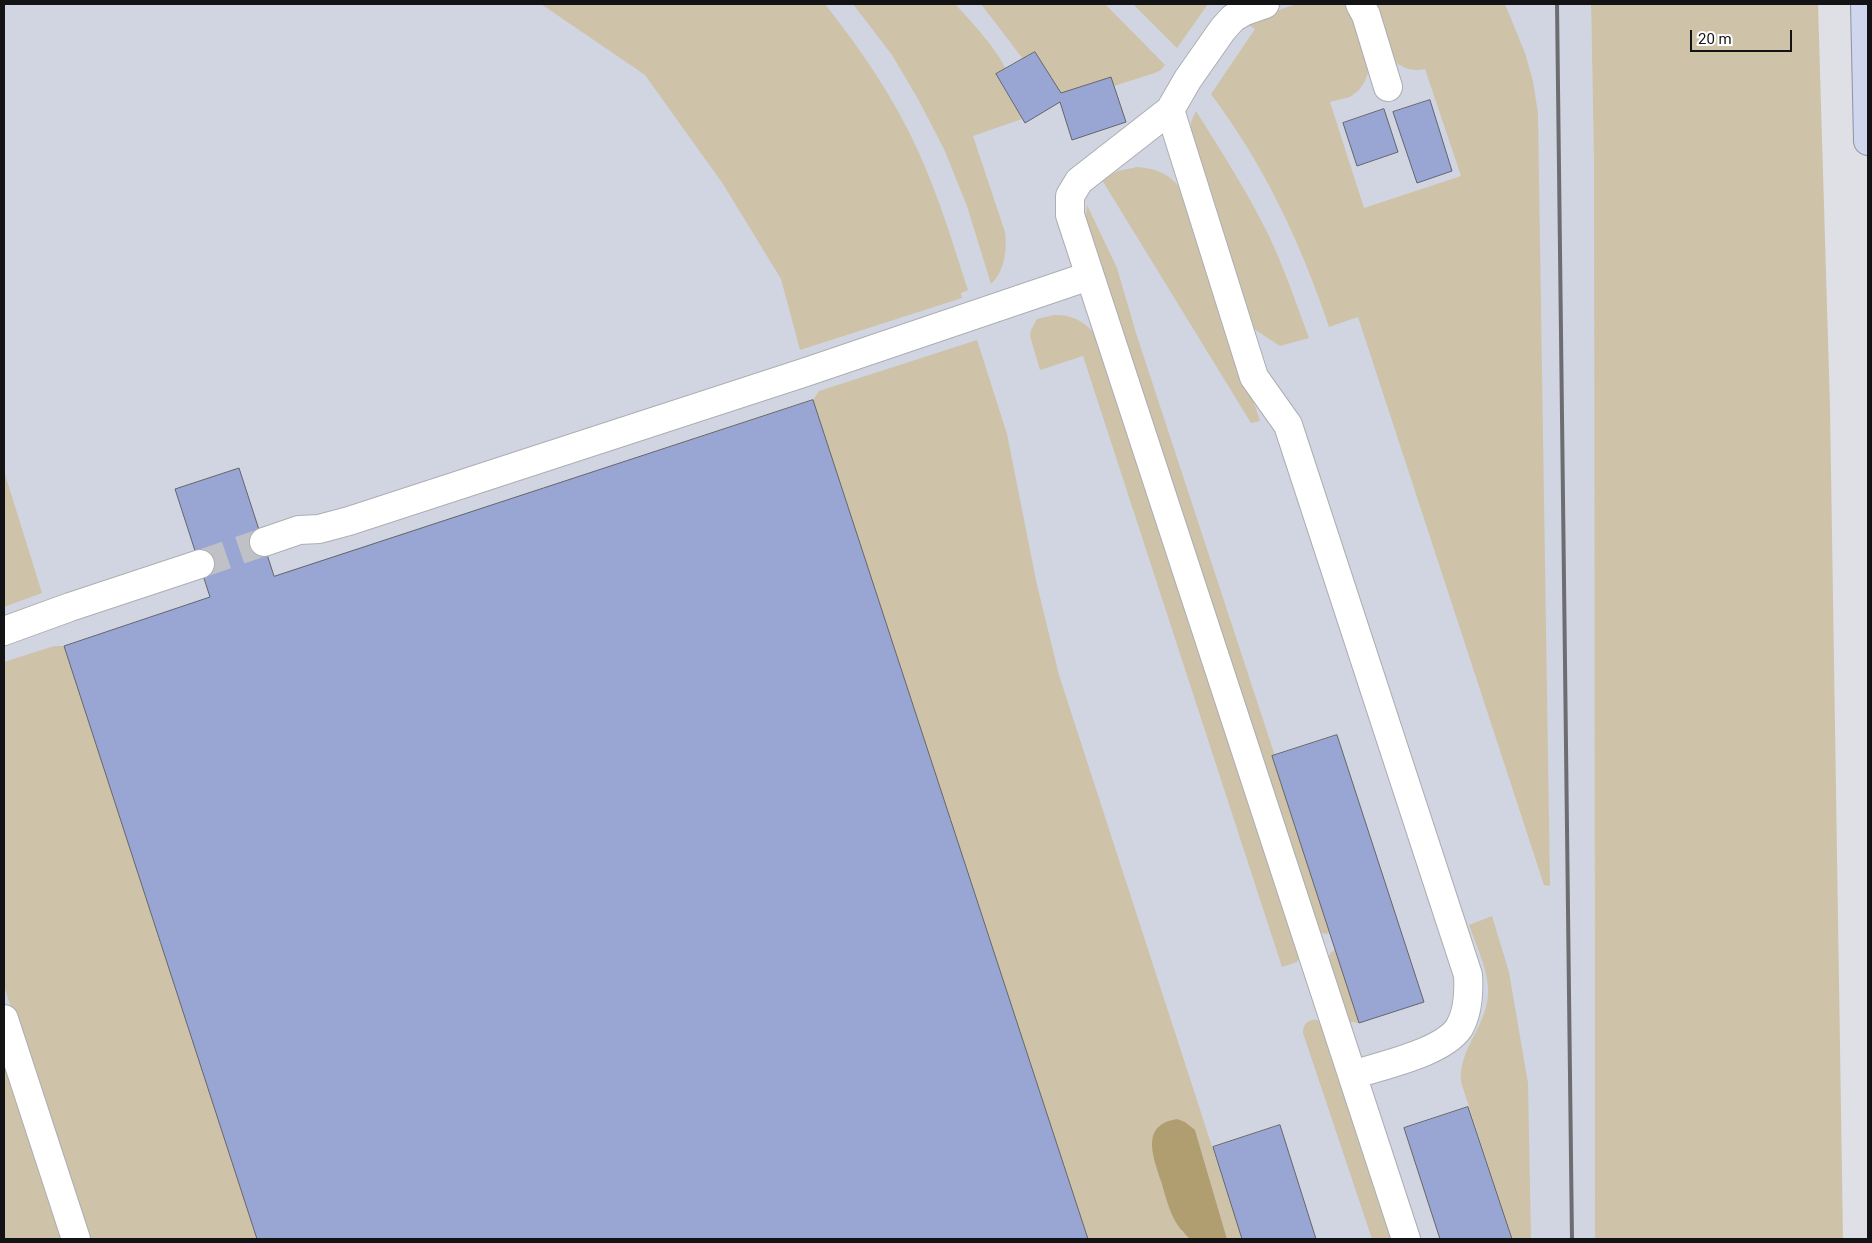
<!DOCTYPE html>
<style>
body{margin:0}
#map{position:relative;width:1872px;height:1243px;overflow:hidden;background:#dfe0e5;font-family:Roboto,sans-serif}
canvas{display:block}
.frame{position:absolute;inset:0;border:5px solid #131315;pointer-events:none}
.scale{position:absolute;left:1690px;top:30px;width:102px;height:22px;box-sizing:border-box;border:2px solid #131315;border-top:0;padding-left:6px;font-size:15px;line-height:18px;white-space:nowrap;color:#131315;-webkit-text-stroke:4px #fff;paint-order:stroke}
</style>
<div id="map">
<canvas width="1872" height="1243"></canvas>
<div class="frame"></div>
<div class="scale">20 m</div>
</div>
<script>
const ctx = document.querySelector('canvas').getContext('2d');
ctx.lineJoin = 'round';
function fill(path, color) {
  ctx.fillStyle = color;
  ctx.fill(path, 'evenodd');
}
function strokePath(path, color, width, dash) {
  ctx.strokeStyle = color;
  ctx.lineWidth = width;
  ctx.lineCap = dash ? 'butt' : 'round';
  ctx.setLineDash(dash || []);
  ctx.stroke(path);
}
fill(new Path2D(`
 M 4,4 L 1591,4 L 1594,165 L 1595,1239 L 12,1239 L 4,1215 Z`), '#d1d5e1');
fill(new Path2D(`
 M 541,4 L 825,4 C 861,50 895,99 919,153 C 939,197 953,244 968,290 L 961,293 L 962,298 L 800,350 L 781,279 L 723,184 L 645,75 Z
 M 853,4 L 955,4 C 973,24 993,44 1006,69 L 996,75 L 1022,119 L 973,136 L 1005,232 C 1007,250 1005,271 991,284 L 967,206 L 944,149 L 918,99 L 892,55 Z
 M 981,4 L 1105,4 L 1165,65 L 1161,70 L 1155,73 L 1114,86 L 1111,77 L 1061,93 L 1035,52 L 1023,59 Z
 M 1133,4 L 1208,4 L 1177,48 Z
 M 1297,4 L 1346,4 L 1354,11 L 1369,70 L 1365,81 L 1359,90 L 1350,97 L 1330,102 L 1364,208 L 1461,176 L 1425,69 C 1412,72 1401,68 1391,58 L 1371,4 L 1505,4 L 1525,53 L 1533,81 L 1538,113 L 1550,886 L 1544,885 L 1358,317 L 1329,327 C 1301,243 1264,165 1211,94 L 1255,29 L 1247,24 L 1254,18 Z
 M 1591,4 L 1818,4 L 1830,407 L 1843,1239 L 1595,1239 L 1594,165 Z
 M 1196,111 C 1221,151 1247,191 1268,234 C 1284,267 1296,303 1309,338 L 1280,346 L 1254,329 L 1191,135 L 1191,122 Z
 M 1137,167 C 1165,169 1178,180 1189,204 L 1260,421 L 1251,423 L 1102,180 L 1118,171 Z
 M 1087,205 L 1117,268 L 1136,333 L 1275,756 L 1272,757 L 1330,933 L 1325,934 L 1319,932 L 1085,225 Z
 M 1054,315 C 1072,314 1086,322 1096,336 L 1300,956 L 1297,962 L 1282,967 L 1083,356 L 1040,370 L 1030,336 L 1031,330 L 1037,319 Z
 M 977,340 L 1007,434 L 1037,585 L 1059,675 L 1242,1239 L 1227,1239 L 1195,1130 L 1181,1231 L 1190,1239 L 1088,1239 L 813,400 L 819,391 Z
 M 4,471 L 42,593 L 4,607 Z
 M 54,646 L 64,646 L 257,1239 L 86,1239 L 4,986 L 4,662 Z
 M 1492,916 L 1509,972 L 1528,1083 L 1531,1239 L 1512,1239 L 1461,1082 C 1458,1050 1486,1027 1488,995 C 1490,974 1476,945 1469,925 Z
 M 1335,950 L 1359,1023 L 1347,1021 L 1327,960 L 1331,952 Z
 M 1317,1020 L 1321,1022 L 1394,1239 L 1372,1239 L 1303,1033 C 1303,1024 1308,1019 1317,1020 Z
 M 4,1055 L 64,1239 L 4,1239 Z`), '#cec3a8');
fill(new Path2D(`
 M 1177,1119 L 1185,1122 L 1195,1130 L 1227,1239 L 1190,1239 C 1171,1222 1168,1204 1161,1181 C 1153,1156 1140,1125 1177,1119 Z`), '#b09e70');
const building = new Path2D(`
 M 1035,52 L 1061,93 L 1111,77 L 1126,122 L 1072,140 L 1060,102 L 1025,123 L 996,74 Z
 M 1430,100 L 1452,171 L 1417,183 L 1393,112 Z
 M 1384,109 L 1398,152 L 1357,166 L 1343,123 Z
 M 813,400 L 1088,1239 L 257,1239 L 64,646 L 210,597 L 175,489 L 239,468 L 274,576 Z
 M 1337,735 L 1424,1002 L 1359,1023 L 1272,756 Z
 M 1468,1107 L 1512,1239 L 1440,1239 L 1404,1128 Z
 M 1280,1125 L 1316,1239 L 1242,1239 L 1213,1147 Z`);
fill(building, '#99a5d2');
strokePath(building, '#65666a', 1);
strokePath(new Path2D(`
 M 200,564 L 264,542`), '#c0c1c6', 28, [28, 14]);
const minor = new Path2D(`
 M 1265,4 L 1245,11 L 1233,18 L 1223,29 L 1188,79 L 1170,110 L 1254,377 L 1288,425 L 1468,975 C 1469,992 1468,1013 1459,1028 C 1442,1053 1382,1065 1353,1075
 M 1360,4 L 1366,15 L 1388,87
 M 1170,110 L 1079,181 L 1070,196 L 1070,215 L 1406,1239
 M 264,542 L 299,530 L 319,529 L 349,521 L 806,372 L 1089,276
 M 4,631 L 70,607 L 200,564
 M 4,1019 L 76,1239`);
const highway = new Path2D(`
 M 1865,4 L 1868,141`);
strokePath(minor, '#adaeb3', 30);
strokePath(highway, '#8d92a2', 30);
strokePath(minor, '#fff', 28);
strokePath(highway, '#cfd6ee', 28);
strokePath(new Path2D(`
 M 1557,4 L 1572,1239`), '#6d6d71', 4);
</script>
